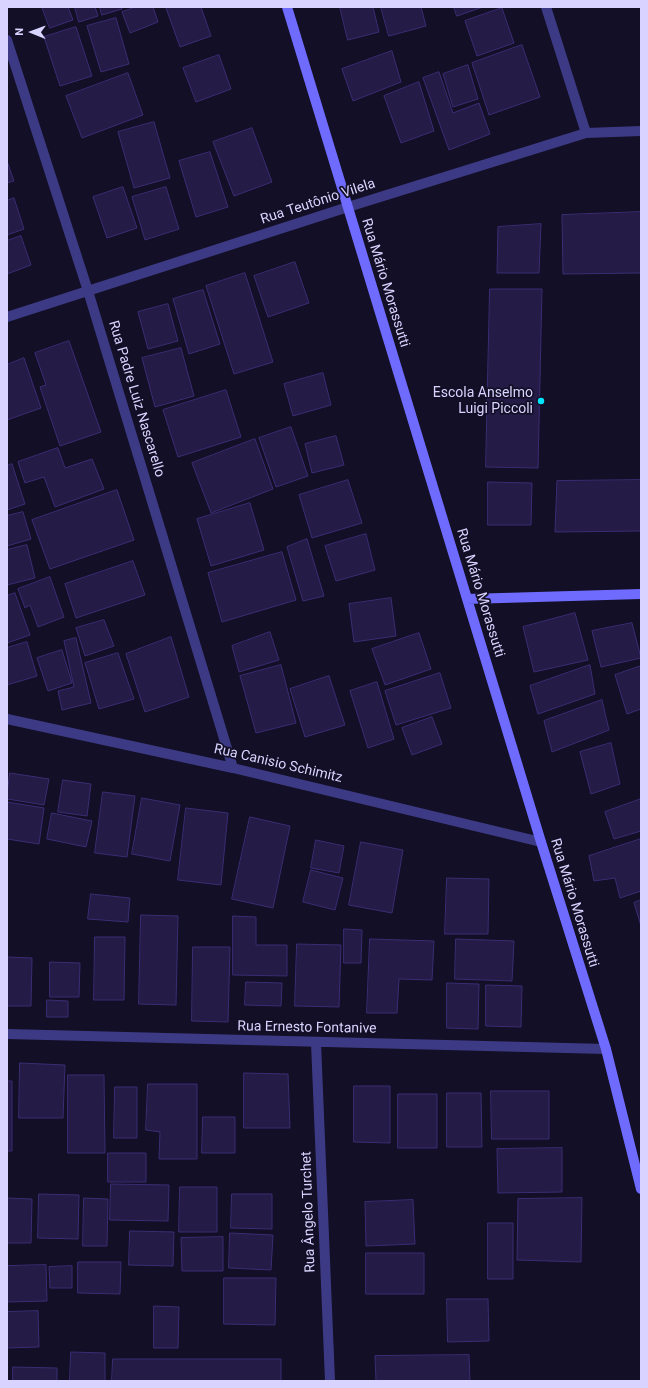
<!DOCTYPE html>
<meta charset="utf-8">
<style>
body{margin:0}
#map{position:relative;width:648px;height:1388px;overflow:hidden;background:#130f26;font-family:Roboto,sans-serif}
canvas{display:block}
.frame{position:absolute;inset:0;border:8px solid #d9d4ff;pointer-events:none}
.north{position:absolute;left:12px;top:12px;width:40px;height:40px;-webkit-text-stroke:3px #130f26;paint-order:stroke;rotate:271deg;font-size:11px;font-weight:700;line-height:16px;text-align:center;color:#d9d4ff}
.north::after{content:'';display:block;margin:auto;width:14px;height:18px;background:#d9d4ff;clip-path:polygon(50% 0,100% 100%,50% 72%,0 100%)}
</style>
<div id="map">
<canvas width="648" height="1388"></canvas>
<div class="frame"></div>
<div class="north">N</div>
</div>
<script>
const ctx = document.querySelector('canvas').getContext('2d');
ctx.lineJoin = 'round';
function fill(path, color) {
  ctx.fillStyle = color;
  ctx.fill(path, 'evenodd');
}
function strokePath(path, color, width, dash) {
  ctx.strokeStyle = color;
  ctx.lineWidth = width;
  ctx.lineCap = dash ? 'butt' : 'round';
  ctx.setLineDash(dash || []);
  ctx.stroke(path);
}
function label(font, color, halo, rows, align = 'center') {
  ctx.font = font + ' Roboto,sans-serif';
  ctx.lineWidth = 3.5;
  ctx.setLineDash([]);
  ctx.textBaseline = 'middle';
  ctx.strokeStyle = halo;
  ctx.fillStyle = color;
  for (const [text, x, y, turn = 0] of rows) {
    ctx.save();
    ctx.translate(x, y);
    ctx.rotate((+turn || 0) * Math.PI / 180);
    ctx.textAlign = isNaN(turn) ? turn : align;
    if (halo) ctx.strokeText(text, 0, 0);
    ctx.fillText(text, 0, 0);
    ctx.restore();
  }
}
const building = new Path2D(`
 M 42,7 L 68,7 L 73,20 L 50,28 Z
 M 75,7 L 95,7 L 98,16 L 79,22 Z
 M 100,7 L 121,7 L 122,9 L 102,15 Z
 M 136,7 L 153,7 L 158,22 L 130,33 L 122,12 Z
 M 169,7 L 201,7 L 211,36 L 180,47 L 166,8 Z
 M 340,7 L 373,7 L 379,32 L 348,40 Z
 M 381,7 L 421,7 L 426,26 L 389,36 Z
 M 454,7 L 483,7 L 457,16 Z
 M 502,8 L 514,43 L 477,56 L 465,21 Z
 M 116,18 L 129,64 L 101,72 L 87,26 Z
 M 76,27 L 92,76 L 60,86 L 44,37 Z
 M 522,45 L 540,97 L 489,115 L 472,63 Z
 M 392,51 L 401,82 L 353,101 L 342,69 Z
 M 219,55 L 231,89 L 196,102 L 183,68 Z
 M 468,65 L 478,99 L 453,107 L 443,74 Z
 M 439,72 L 453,113 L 479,103 L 490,134 L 449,150 L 423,78 Z
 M 128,73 L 143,115 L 82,138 L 66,96 Z
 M 419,82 L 434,131 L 401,143 L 384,96 Z
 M 154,122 L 170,178 L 134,188 L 118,132 Z
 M 252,128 L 272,182 L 234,196 L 213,142 Z
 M 210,152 L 228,207 L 196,217 L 179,161 Z
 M 7,161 L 14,181 L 7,183 Z
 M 123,187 L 137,228 L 107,238 L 93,197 Z
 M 166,187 L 179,229 L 145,240 L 132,197 Z
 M 14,198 L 24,229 L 7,235 L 7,201 Z
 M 641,212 L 641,273 L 563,274 L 562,215 Z
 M 541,224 L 539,273 L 497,273 L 498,227 Z
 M 21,236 L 31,265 L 7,274 L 7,241 Z
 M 295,262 L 309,303 L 268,317 L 254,276 Z
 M 245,273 L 273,362 L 234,374 L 206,286 Z
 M 490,289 L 542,289 L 538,468 L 486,467 Z
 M 203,290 L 220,344 L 189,354 L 173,299 Z
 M 168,304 L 178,341 L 148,349 L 138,312 Z
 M 69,341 L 101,432 L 60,446 L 40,387 L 46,385 L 35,353 Z
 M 181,348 L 194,396 L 155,407 L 142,358 Z
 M 24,358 L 41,408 L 7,420 L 7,365 Z
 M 323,373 L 331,405 L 293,416 L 284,384 Z
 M 226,390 L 241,437 L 178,457 L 163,410 Z
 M 291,427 L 308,476 L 276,487 L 259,438 Z
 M 336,436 L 344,465 L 312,473 L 305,444 Z
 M 255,439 L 273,489 L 211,513 L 192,463 Z
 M 58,448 L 65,468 L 92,459 L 104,489 L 55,507 L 44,477 L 25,483 L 18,462 Z
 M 12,464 L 25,504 L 7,510 L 7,466 Z
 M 348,480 L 362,523 L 312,538 L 299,495 Z
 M 641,480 L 641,531 L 555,532 L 557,481 Z
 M 488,482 L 532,483 L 531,525 L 488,525 Z
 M 117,490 L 134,540 L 50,569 L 32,520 Z
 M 250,503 L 264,550 L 211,566 L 197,519 Z
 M 23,512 L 31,539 L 7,546 L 7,516 Z
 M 366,534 L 375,570 L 336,581 L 325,546 Z
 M 307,539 L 324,596 L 303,601 L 287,547 Z
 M 27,545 L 35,578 L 7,585 L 7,550 Z
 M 282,552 L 296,600 L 222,622 L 208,573 Z
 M 133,561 L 145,595 L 76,618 L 65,584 Z
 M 50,577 L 64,617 L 38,627 L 30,605 L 25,608 L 18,589 Z
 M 15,593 L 30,635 L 7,643 L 7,596 Z
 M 391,598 L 396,636 L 354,642 L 349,604 Z
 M 575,613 L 588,660 L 534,672 L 523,627 Z
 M 104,620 L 114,646 L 85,656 L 76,628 Z
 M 632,623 L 641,658 L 601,667 L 592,631 Z
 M 270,632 L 279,660 L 239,672 L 232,646 Z
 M 419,633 L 431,669 L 385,685 L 372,649 Z
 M 171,637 L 189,697 L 145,712 L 126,654 Z
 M 76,638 L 91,703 L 62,710 L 58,691 L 74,687 L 64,641 Z
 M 27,642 L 37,676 L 7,685 L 7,648 Z
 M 62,650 L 72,683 L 48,691 L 37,658 Z
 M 118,653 L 134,699 L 99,709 L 85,663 Z
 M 281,665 L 296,723 L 256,733 L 240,676 Z
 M 590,665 L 595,694 L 538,714 L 530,686 Z
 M 641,666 L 641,709 L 627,714 L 615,675 Z
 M 440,673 L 451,708 L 396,725 L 385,691 Z
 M 329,676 L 345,725 L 305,737 L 290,689 Z
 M 377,682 L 394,739 L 368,748 L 350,691 Z
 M 602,700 L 609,730 L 552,752 L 544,721 Z
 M 432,717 L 442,744 L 412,755 L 402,728 Z
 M 611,743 L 620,784 L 591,794 L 580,752 Z
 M 10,773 L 49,779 L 44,805 L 7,799 Z
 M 63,780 L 91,784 L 87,816 L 58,812 Z
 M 103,792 L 135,796 L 127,857 L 95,853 Z
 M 142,798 L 180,805 L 170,861 L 132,854 Z
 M 641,799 L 641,831 L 614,839 L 605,812 Z
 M 7,802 L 44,808 L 39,844 L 7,839 Z
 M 186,808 L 228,813 L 221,885 L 178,880 Z
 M 52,813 L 92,821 L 86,847 L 47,839 Z
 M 250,817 L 290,826 L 273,908 L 232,899 Z
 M 641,839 L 641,891 L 620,898 L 615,878 L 594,881 L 589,856 Z
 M 316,840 L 344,846 L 339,873 L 311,868 Z
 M 361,842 L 403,850 L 392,913 L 349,905 Z
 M 311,870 L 343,878 L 335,910 L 303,902 Z
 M 447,878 L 489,879 L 488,934 L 445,934 Z
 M 91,894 L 130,898 L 128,922 L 88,919 Z
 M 641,900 L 641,926 L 634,903 Z
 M 141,915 L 178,916 L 176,1005 L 139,1004 Z
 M 233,916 L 256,917 L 256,945 L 287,945 L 287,976 L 233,975 Z
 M 344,929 L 362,930 L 361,963 L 344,963 Z
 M 95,937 L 125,937 L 124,1000 L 94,1000 Z
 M 370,939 L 434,941 L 432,980 L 399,979 L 397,1013 L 367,1013 Z
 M 456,939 L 514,941 L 512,981 L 455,979 Z
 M 297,944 L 341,945 L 339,1007 L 295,1006 Z
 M 193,947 L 230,947 L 228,1022 L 192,1021 Z
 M 7,957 L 32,958 L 31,1006 L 7,1006 Z
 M 50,962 L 80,963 L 79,997 L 50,997 Z
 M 246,982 L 282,983 L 281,1006 L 245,1005 Z
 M 447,983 L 479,984 L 478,1029 L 447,1028 Z
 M 486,985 L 522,986 L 521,1027 L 486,1026 Z
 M 47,1000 L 68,1001 L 68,1017 L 47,1017 Z
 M 20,1063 L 65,1065 L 63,1118 L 19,1118 Z
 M 244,1073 L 288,1074 L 290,1128 L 244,1128 Z
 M 68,1075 L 104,1075 L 105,1153 L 68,1153 Z
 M 7,1081 L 12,1081 L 12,1151 L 7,1151 Z
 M 148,1084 L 197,1084 L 197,1159 L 159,1159 L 160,1132 L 146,1130 Z
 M 354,1086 L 390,1086 L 390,1143 L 354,1142 Z
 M 115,1087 L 137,1087 L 137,1138 L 114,1138 Z
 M 491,1091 L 549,1091 L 549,1139 L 492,1139 Z
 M 447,1093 L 481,1093 L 482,1147 L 447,1147 Z
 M 398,1094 L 437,1094 L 437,1148 L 398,1148 Z
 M 203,1117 L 235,1117 L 235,1153 L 202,1153 Z
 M 562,1148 L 562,1192 L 498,1193 L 497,1149 Z
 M 108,1153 L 146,1153 L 146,1182 L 108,1182 Z
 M 111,1184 L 169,1185 L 168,1221 L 110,1220 Z
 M 180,1187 L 217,1187 L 217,1232 L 179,1232 Z
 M 39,1194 L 79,1195 L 78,1239 L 38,1238 Z
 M 232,1194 L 272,1194 L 272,1229 L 231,1228 Z
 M 7,1198 L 32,1199 L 31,1243 L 7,1243 Z
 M 84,1198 L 108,1199 L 107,1246 L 83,1246 Z
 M 582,1198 L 581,1262 L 517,1260 L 518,1199 Z
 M 413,1200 L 415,1244 L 366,1246 L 365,1202 Z
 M 488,1223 L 513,1223 L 513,1279 L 488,1279 Z
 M 130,1231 L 174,1232 L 173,1266 L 129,1265 Z
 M 230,1233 L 273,1235 L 271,1270 L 229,1268 Z
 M 223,1237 L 223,1271 L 182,1271 L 181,1238 Z
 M 366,1253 L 424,1253 L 424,1294 L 366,1294 Z
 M 78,1262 L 121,1262 L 120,1294 L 78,1293 Z
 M 46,1265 L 47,1301 L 7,1302 L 7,1266 Z
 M 72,1266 L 72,1288 L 50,1288 L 49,1267 Z
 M 224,1278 L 276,1278 L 275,1325 L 224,1324 Z
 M 447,1299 L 488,1299 L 489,1341 L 448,1342 Z
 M 154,1306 L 179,1307 L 178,1348 L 154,1348 Z
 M 38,1311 L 39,1347 L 7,1348 L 7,1312 Z
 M 71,1352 L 105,1353 L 105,1381 L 70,1381 Z
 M 469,1355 L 470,1381 L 376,1381 L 375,1356 Z
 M 113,1359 L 281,1359 L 281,1381 L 112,1381 Z
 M 13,1367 L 57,1368 L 57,1381 L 13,1381 Z`);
fill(building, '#241b47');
strokePath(building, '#3b2d73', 1);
strokePath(new Path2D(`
 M 546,7 L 586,133
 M 7,40 L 88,291 L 233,768
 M 7,317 L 348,207 L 586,133 L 641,131
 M 7,719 L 233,768 L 541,842`), '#3d3a85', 10);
strokePath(new Path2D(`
 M 7,1034 L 606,1049
 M 316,1043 L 330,1381`), '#3d3a85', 10);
strokePath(new Path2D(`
 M 287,7 L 541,842 L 606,1049 L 641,1189
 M 467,599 L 641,594`), '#6f6bff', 10);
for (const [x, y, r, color] of [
 [541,401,4,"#00e5ff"]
]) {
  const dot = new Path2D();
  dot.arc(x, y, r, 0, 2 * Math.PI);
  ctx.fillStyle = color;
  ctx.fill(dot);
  strokePath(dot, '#130f26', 1.5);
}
label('14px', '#d9d4ff', '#130f26', [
 ["Rua Teutônio Vilela",318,202,-18],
 ["Rua Mário Morassutti",385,283,73],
 ["Rua Padre Luiz Nascarello",136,399,73],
 ["Rua Mário Morassutti",480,593,73],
 ["Rua Canisio Schimitz",278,764,13],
 ["Rua Mário Morassutti",574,903,73],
 ["Rua Ernesto Fontanive",307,1028,1],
 ["Rua Ângelo Turchet",309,1212,-92]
]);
label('14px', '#d9d4ff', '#130f26', [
 ["Escola Anselmo",533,393],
 ["Luigi Piccoli",533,409]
], 'right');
</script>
